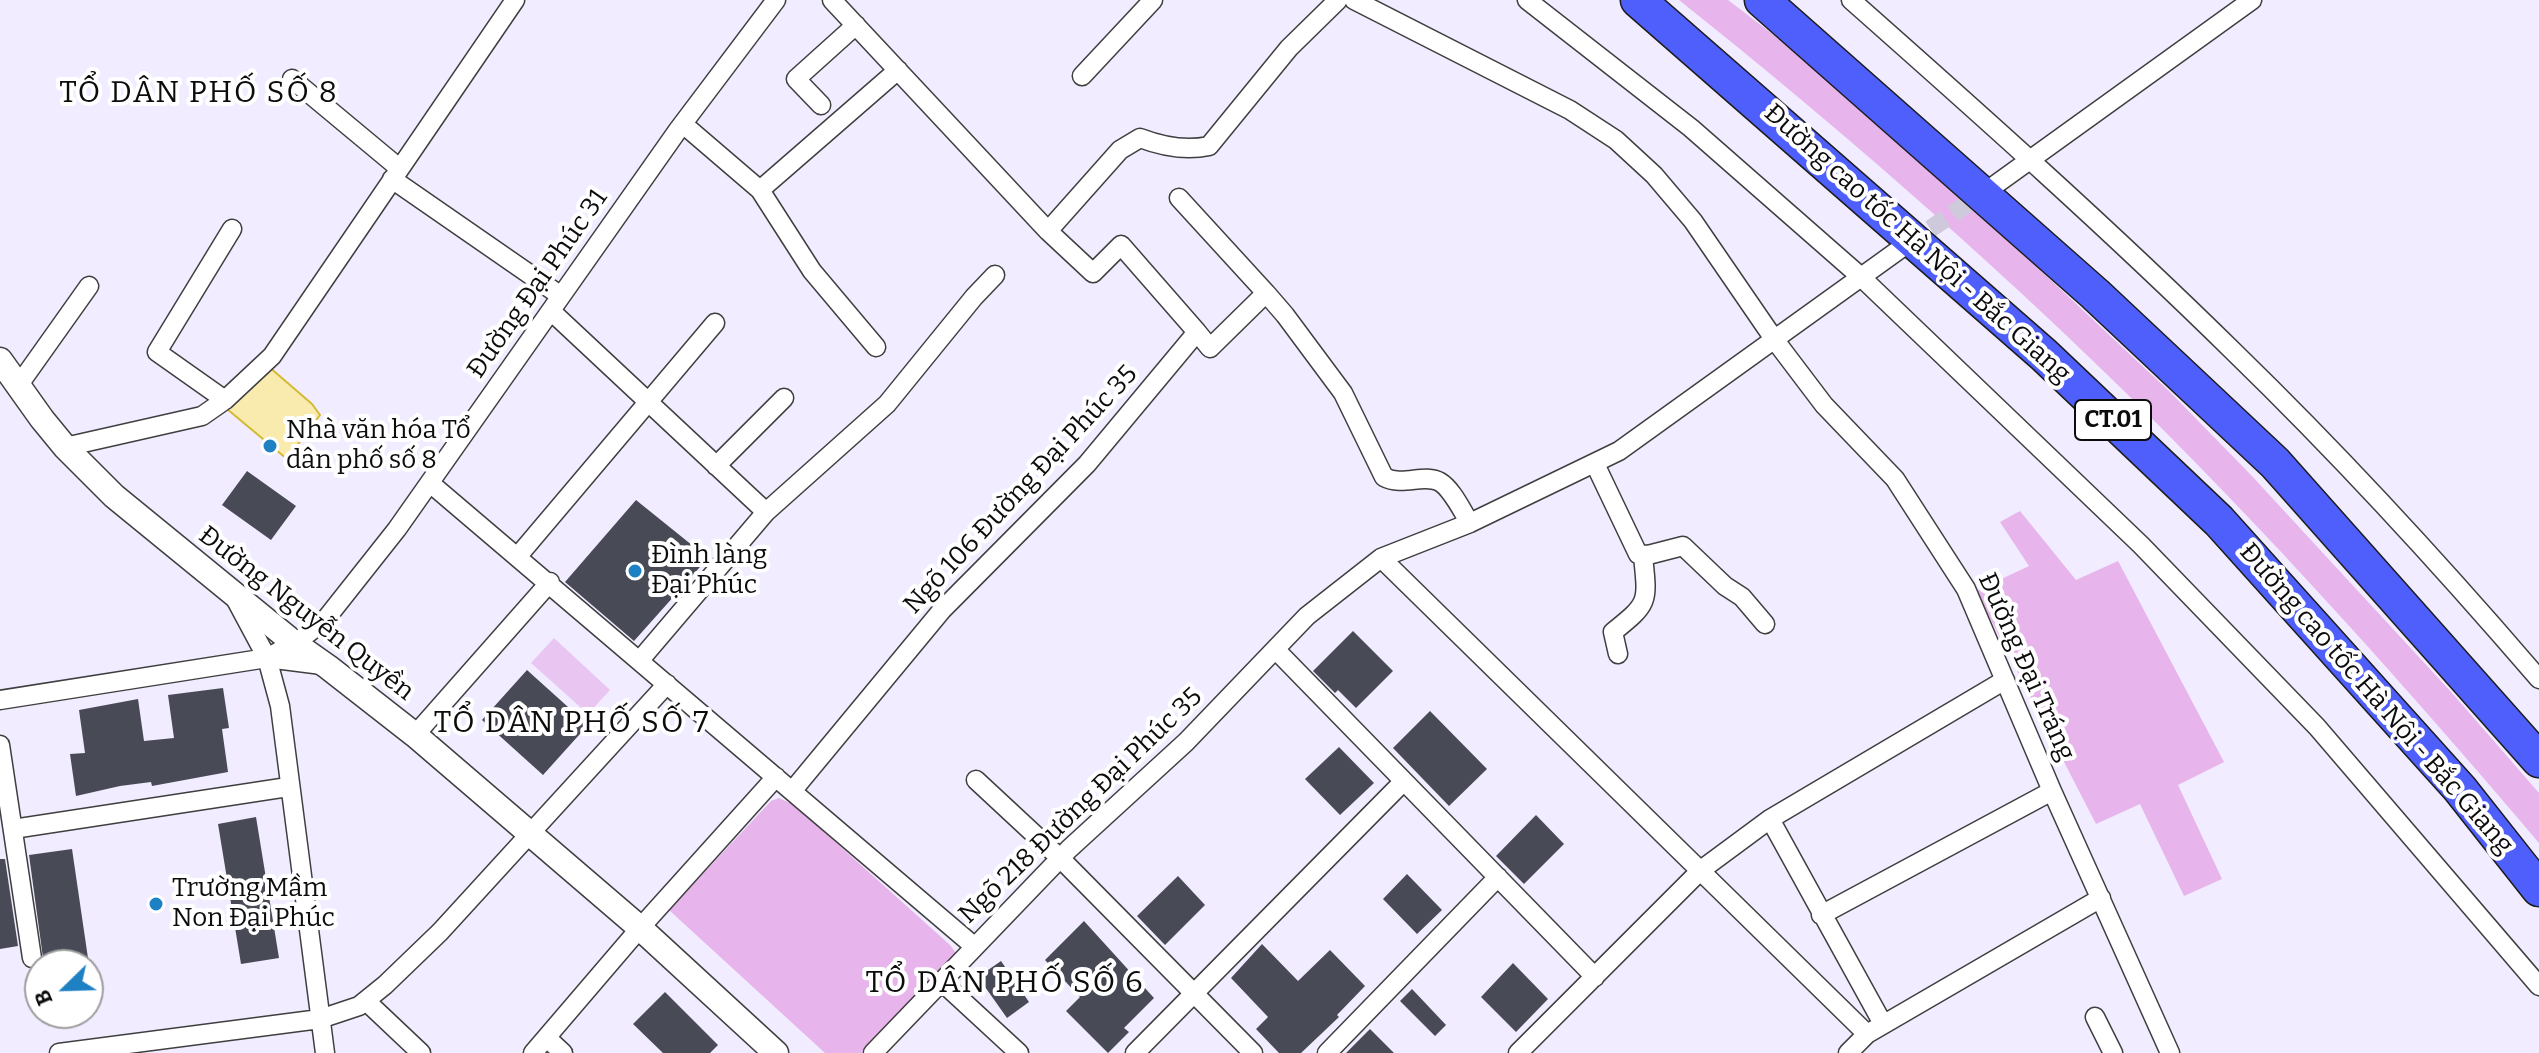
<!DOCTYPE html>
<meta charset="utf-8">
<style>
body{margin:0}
#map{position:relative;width:2539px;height:1053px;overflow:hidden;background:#f1ecff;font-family:Bitter,serif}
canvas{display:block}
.north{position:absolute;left:24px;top:949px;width:80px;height:80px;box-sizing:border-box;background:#fff;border:2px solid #9e9e9e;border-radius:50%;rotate:247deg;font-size:22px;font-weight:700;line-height:32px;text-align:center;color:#0c0c0c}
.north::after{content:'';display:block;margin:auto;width:28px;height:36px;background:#1e81c3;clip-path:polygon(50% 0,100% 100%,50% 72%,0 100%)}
</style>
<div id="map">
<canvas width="2539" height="1053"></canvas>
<div class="north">B</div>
</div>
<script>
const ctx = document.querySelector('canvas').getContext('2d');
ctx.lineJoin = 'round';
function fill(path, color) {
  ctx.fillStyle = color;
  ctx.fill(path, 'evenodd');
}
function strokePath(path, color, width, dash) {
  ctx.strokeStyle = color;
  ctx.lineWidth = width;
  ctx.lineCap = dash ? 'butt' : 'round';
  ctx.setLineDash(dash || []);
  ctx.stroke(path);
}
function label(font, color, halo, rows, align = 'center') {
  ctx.font = font + ' Bitter,serif';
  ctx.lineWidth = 8;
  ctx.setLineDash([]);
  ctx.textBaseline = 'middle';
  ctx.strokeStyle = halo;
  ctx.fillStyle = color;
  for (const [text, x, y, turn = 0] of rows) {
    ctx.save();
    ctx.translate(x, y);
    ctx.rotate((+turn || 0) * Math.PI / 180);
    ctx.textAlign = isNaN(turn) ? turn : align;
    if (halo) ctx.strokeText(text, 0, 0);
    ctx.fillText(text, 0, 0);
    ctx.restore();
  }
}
fill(new Path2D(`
 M 1679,0 L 1728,0 L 1792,49 L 2006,238 L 2169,391 L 2251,475 L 2452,693 L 2539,793 L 2539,843 C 2406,686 2268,532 2121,388 C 1981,251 1832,122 1679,0 Z
 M 2020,511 L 2076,580 L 2118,561 L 2224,762 L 2178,785 L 2222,879 L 2184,896 L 2140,804 L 2096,824 L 1976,591 L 2029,566 L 2000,522 Z
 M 779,798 L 794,805 L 950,945 L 956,953 L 953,962 L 861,1053 L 825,1053 L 669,910 L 771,801 Z`), '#e7b4eb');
fill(new Path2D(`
 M 554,638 L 610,690 L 588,714 L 531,663 Z`), '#e9c6f2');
const water = new Path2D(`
 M 268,366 L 312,404 L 320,415 L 287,459 L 227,409 Z`);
fill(water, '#f9ebae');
strokePath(water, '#d3ba32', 2);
fill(new Path2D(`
 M 247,471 L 296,506 L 271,540 L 222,505 Z
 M 636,500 L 708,558 L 634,641 L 565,582 Z
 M 1353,631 L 1393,671 L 1356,708 L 1338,690 L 1335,693 L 1313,671 Z
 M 527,670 L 588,725 L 543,775 L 482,720 Z
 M 223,688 L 229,728 L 222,729 L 228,772 L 152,786 L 151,782 L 120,786 L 76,796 L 70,754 L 85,753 L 79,710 L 138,699 L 144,741 L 174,738 L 168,695 Z
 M 1430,711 L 1487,769 L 1449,806 L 1393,748 Z
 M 1339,747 L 1374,783 L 1340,815 L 1305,779 Z
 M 1536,815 L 1564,844 L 1524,884 L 1496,856 Z
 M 256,817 L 279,958 L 241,964 L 218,824 Z
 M 72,849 L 89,965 L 44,965 L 29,855 Z
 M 0,859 L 5,859 L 18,946 L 0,949 Z
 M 1407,874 L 1442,910 L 1417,934 L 1383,899 Z
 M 1178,876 L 1205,905 L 1165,945 L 1137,916 Z
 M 1084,921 L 1154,998 L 1124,1028 L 1129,1032 L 1108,1053 L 1066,1011 L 1080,997 L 1045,960 Z
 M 1262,944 L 1298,981 L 1330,950 L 1365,986 L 1337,1015 L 1339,1017 L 1301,1053 L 1279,1053 L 1256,1029 L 1268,1017 L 1231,978 Z
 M 1001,961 L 1029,1002 L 1007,1018 L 978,977 Z
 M 1513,963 L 1548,999 L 1516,1032 L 1481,997 Z
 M 1412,989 L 1446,1025 L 1435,1036 L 1400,1001 Z
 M 665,992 L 718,1045 L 710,1053 L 663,1053 L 633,1024 Z
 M 1370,1029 L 1394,1053 L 1346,1053 Z`), '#484b56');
strokePath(new Path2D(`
 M 1908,244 L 1986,191`), '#cfcadb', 18, [18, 9]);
const minor = new Path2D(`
 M 832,0 L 1048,231 L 1093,273 L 1121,245 L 1197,332
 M 1354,0 L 1570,110 L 1616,140 L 1654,175 L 1693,221 L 1774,339 L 1824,405 L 1895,479 L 1966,589 L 2052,791 L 2170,1053
 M 1527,0 L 1691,128 L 1861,277 L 2141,545 L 2317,727 L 2539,986
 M 1851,0 C 1981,115 2110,230 2234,352 C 2341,456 2442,566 2539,679
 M 1082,76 L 1153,0
 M 292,79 L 399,168
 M 821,105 L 796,79 L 856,25
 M 683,124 L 760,190 L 812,271 L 876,347
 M 392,179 L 561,296
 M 1995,185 L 2252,0
 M 760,190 L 898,70
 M 1179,198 L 1266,293
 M 1048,231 L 1120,150 L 1140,138 C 1161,146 1186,151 1209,146 L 1289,48 L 1338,0
 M 551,311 L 766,512
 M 18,386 L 89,286
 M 225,400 L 157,352 L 232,229
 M 65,447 L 202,416 L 225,400 L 272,356 L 515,0
 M 1595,464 L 1638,554 L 1648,555 L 1683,546 L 1725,586 L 1742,597 L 1765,624
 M 716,466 L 784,398
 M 430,483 L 975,947
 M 518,556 L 715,323
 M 1381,558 L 1867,1034
 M 236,600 L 267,658 L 280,706 L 325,1053
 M 1276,650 L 1595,977
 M 1618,654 L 1613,632 C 1649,603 1648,603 1643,556
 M 267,658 L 302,638 L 325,620 L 397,529 L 678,130 L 776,0
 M 640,660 L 766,512 L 887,404 L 974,297 L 995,275
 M 0,700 L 267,658 L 322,665
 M 415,735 L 550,582
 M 0,745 L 32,958
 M 976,780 L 1061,859 L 1253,1053
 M 793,790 L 942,610 L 1087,464 L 1197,332 L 1210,348 L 1266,293 L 1285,315 L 1343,393 L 1384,477 C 1403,487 1424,473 1440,482 C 1452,489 1462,511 1470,523
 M 1770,819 L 1883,1024
 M 13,829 L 288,787
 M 1821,915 L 2052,791
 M 942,982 L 1019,1053
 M 366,1001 L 421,1053
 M 2095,1017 L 2113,1053
 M 547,1038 L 563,1053
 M 59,1053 L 320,1019 L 359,1006 L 385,985 L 440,932 L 667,684
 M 533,1053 L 640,928 L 776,777
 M 873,1053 L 1069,849 L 1186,742 L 1307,616 L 1381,558 L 1470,523 L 1619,451 L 1907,244
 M 1135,1053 L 1403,782
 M 1327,1053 L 1498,877
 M 1518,1053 L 1701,870 L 1770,819 L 2005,680
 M 1848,1053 L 1867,1034 L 2101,898`);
const tertiary = new Path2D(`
 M 0,360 L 42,419 L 65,447 L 114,496 L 294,643 L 328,667 L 415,735 L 640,928 L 776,1053`);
const motorway = new Path2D(`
 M 1638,0 L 2044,355 L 2219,521 L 2460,789 L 2539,889
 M 1762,0 L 2095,294 L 2275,463 L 2539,760`);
strokePath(minor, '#3f3f3f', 21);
strokePath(tertiary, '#3f3f3f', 27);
strokePath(motorway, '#1d1d1d', 37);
strokePath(minor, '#fff', 18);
strokePath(tertiary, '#fff', 24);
strokePath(motorway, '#4e5ffb', 34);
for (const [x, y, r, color] of [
 [270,446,8,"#1e81c3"],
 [635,571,8,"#1e81c3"],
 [156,904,8,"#1e81c3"]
]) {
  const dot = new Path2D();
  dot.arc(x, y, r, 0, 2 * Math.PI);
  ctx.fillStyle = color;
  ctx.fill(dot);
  strokePath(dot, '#fff', 3);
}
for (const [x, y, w] of [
 [2113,420,76]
]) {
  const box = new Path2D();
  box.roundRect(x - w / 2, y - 20, w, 40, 6);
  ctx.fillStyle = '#fff';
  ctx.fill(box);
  strokePath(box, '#0c0c0c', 2);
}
label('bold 24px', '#0c0c0c', null, [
 ["CT.01",2113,420]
]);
label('26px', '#0c0c0c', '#fff', [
 ["Đường cao tốc Hà Nội - Bắc Giang",1917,244,42],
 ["Đường Đại Phúc 31",538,284,-55],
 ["Ngõ 106 Đường Đại Phúc 35",1021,490,-47],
 ["Đường Nguyễn Quyền",306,614,38],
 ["Đường Đại Tráng",2026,667,66],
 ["Đường cao tốc Hà Nội - Bắc Giang",2376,699,49],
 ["Ngõ 218 Đường Đại Phúc 35",1081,806,-44]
]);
label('26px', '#0c0c0c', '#fff', [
 ["Nhà văn hóa Tổ",286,431],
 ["dân phố số 8",286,461],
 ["Đình làng",651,556],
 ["Đại Phúc",651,586],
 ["Trường Mầm",172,889],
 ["Non Đại Phúc",172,919]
], 'left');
ctx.letterSpacing = '2px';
label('30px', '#0c0c0c', '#fff', [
 ["TỔ DÂN PHỐ SỐ 8",199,94],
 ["TỔ DÂN PHỐ SỐ 7",572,724],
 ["TỔ DÂN PHỐ SỐ 6",1005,984]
]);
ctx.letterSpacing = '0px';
</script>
